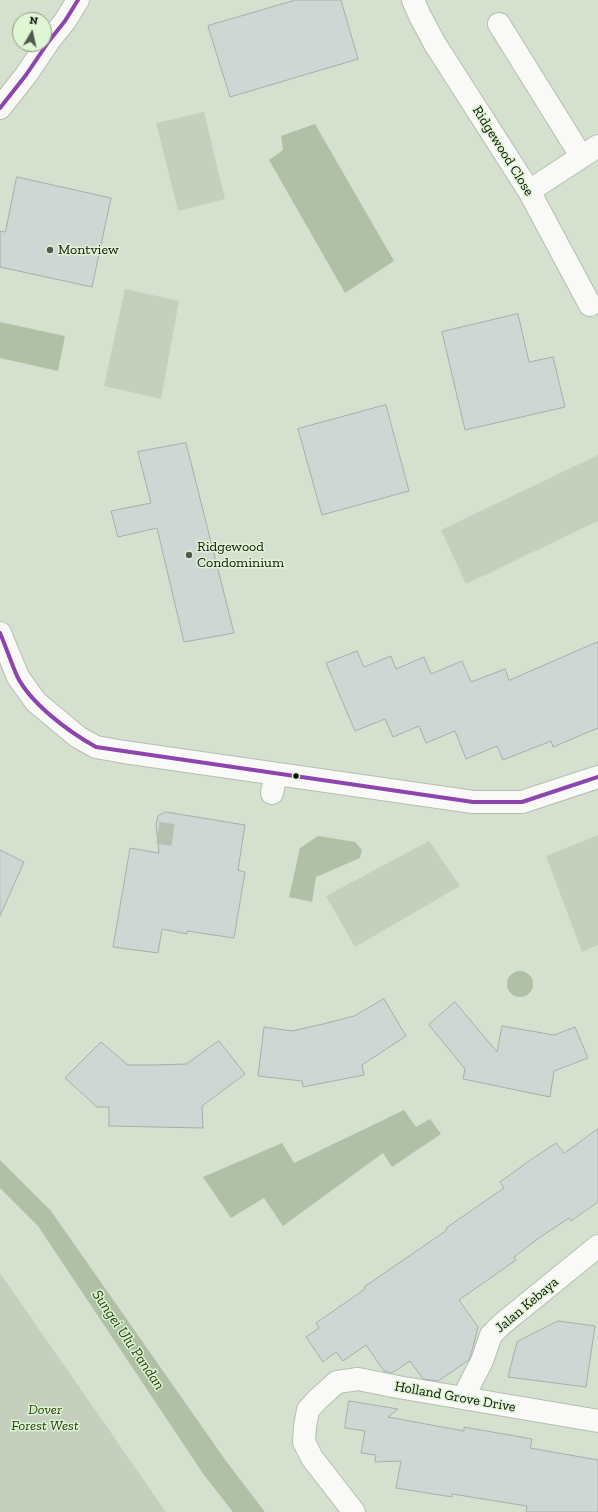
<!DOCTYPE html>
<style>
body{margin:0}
#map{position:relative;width:598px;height:1512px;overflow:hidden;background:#d5e0cf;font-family:"Zilla Slab",serif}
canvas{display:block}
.north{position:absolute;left:12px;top:12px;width:40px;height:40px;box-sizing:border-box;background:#e0f5d4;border:1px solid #8b9a82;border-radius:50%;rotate:9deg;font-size:11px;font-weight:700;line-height:16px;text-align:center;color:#0b1107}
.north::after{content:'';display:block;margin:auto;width:14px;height:18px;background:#52594d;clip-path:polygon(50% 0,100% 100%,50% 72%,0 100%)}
</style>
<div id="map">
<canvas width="598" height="1512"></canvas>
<div class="north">N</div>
</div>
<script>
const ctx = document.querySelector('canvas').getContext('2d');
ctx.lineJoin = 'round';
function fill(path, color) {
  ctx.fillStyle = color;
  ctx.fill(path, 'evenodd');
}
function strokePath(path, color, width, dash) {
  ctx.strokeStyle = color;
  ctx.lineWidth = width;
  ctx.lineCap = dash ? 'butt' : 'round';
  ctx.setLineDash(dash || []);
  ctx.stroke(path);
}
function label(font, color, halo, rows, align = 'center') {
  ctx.font = font + ' "Zilla Slab",serif';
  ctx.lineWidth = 3;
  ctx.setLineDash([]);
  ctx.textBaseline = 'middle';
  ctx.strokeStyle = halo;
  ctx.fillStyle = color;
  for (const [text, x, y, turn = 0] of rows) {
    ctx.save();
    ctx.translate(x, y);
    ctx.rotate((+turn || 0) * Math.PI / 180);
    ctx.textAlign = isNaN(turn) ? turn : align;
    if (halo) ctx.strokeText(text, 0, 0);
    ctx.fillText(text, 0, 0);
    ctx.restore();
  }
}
fill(new Path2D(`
 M 204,112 L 225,199 L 178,211 L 156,123 Z
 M 125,289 L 179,301 L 161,399 L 104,386 Z
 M 598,455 L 598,521 L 466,584 L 441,530 Z
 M 598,835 L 598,945 L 582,952 L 546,856 Z
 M 429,841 L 460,886 L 355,947 L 326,896 Z
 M 0,1273 L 166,1512 L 0,1512 Z`), '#c4d0bd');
fill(new Path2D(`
 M 315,124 L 394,261 L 345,293 L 269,160 L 283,150 L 281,136 Z
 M 0,322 L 65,336 L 58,371 L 0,358 Z
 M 318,836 L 355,842 L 362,850 L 360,858 L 316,877 L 312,902 L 289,897 L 300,848 Z
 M507 984a13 13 0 1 1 26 0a13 13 0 1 1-26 0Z
 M 404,1110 L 416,1127 L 430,1119 L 441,1134 L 392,1167 L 383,1153 L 283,1226 L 264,1198 L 231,1218 L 203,1177 L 282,1143 L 294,1163 Z
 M 0,1160 L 51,1211 L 226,1461 L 265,1512 L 233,1512 L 204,1475 L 38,1226 L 0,1188 Z`), '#b0c0a6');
const building = new Path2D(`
 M 296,0 L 341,0 L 358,59 L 230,97 L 208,26 Z
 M 17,177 L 111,198 L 92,287 L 0,267 L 0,231 L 5,232 Z
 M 518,314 L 529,362 L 553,357 L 565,407 L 465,430 L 442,332 Z
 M 386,405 L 409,491 L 322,515 L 298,429 Z
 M 186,443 L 234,633 L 184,642 L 157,528 L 118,537 L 111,511 L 151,503 L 138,452 Z
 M 598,642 L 598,728 L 553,747 L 551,741 L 503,760 L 497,746 L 466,759 L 455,731 L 426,743 L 419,726 L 393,737 L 385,719 L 355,731 L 326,663 L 357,651 L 364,667 L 391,656 L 396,669 L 424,657 L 431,674 L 462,661 L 471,682 L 505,669 L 509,680 Z
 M 166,812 L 245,825 L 238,870 L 245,872 L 234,938 L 187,931 L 187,934 L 162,929 L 158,953 L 113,947 L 130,848 L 159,853 L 156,825 L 158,816 Z
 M 0,850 L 24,862 L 0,916 Z
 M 384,999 L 406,1036 L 362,1065 L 364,1075 L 303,1087 L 302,1081 L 258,1076 L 264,1027 L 292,1031 L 323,1024 L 354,1016 Z
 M 455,1002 L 497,1052 L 502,1026 L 554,1035 L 575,1027 L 588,1058 L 554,1071 L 550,1097 L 463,1079 L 465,1069 L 429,1025 Z
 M 219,1041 L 245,1074 L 202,1106 L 203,1128 L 109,1126 L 109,1107 L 97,1107 L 65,1078 L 101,1042 L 128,1065 L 154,1065 L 186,1064 Z
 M 598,1129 L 598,1202 L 571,1221 L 569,1218 L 539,1238 L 514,1257 L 516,1260 L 459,1300 L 478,1327 L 473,1347 L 469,1360 L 438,1381 L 423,1379 L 410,1361 L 392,1373 L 384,1371 L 366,1345 L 343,1361 L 336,1352 L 323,1362 L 306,1337 L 319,1328 L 316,1323 L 365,1289 L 364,1287 L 447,1230 L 446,1228 L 504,1188 L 500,1182 L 529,1161 L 556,1143 L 564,1153 Z
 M 558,1321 L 595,1326 L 586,1387 L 508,1377 L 517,1342 Z
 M 349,1401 L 398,1409 L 388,1417 L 464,1431 L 464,1427 L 532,1439 L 530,1448 L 598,1460 L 598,1512 L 526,1512 L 527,1506 L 452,1494 L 452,1497 L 396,1488 L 401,1461 L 375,1462 L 376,1455 L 361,1453 L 365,1431 L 345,1428 Z`);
fill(building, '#cfd7d5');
strokePath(building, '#a6aeac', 1);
strokePath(new Path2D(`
 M 158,833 L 173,835`), '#b7c1b1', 22, [22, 11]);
const minor = new Path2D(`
 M 413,0 L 420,16 L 435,44 L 529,191 L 590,305
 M 499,24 L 581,156
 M 0,108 L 26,75 L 49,41 L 65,21 L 78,0
 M 529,191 L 598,146
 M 0,633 L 18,677 L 36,702 L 78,737 L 96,747 L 124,752 L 473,802 L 522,802 L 598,777
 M 272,793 L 276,774
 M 466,1398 L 468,1388 L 482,1361 L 491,1335 L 502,1324 L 598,1246
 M 354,1512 L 312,1458 L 304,1442 L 305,1426 L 308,1410 L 318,1399 L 337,1382 L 358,1379 L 398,1387 L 598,1421`);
strokePath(minor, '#b5beb0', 24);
strokePath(minor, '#f9faf8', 22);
strokePath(new Path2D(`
 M 0,108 L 26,75 L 49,41 L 65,21 L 78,0
 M 0,633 C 6,647 11,662 17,676 C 31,704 69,732 96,747 L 473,802 L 522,802 L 598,777`), '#8e44ad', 4);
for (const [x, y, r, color] of [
 [50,250,4,"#52594d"],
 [189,555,4,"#52594d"],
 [296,776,3.5,"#0b1107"]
]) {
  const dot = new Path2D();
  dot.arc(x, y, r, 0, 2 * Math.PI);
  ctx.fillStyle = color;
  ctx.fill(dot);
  strokePath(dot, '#e0f5d4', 1.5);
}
label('14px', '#0b1107', '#e0f5d4', [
 ["Ridgewood Close",503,151,58],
 ["Jalan Kebaya",527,1305,-40],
 ["Holland Grove Drive",455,1397,10]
]);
label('14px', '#0b1107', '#e0f5d4', [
 ["Montview",58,250],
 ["Ridgewood",197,547],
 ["Condominium",197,563]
], 'left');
label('italic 14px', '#1b3404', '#e0f5d4', [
 ["Dover",45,1410],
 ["Forest West",45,1426]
]);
label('italic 15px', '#1f3909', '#e0f5d4', [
 ["Sungei Ulu Pandan",128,1340,56]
]);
</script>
